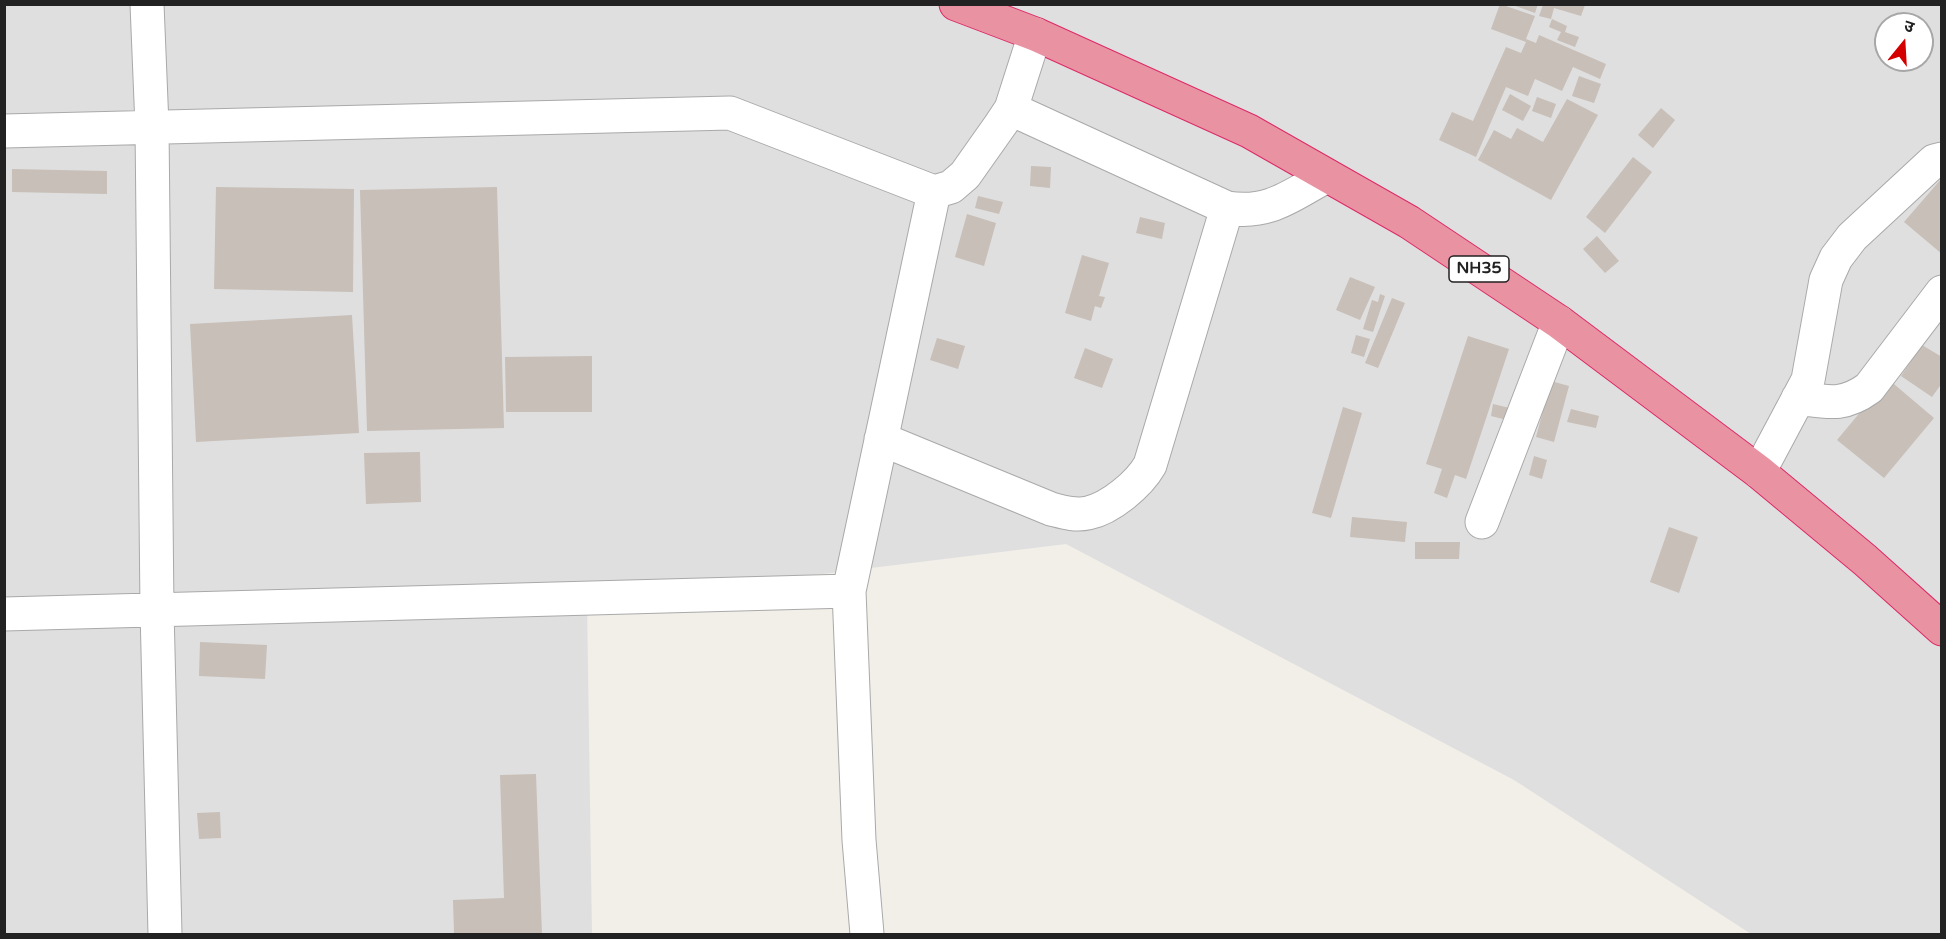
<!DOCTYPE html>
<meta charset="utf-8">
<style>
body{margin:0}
#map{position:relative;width:1946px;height:939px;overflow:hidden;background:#f2efe9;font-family:"Varela Round","Noto Sans Devanagari",sans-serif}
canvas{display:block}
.frame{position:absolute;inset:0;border:6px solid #222;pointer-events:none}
.north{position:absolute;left:1874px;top:12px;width:60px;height:60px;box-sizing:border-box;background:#fff;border:2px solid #a7a7a7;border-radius:50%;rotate:18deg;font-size:16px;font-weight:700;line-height:24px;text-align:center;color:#222}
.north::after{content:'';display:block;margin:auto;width:21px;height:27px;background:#d40000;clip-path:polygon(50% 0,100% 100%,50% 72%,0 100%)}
</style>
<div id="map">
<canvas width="1946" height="939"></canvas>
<div class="frame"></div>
<div class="north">उ</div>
</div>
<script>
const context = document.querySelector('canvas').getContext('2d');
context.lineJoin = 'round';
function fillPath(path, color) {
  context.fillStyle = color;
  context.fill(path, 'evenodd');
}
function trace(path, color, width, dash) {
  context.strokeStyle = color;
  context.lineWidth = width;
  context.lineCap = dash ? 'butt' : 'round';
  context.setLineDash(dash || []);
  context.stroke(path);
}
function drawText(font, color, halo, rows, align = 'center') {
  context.font = font + ' "Varela Round",sans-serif';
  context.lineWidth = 4.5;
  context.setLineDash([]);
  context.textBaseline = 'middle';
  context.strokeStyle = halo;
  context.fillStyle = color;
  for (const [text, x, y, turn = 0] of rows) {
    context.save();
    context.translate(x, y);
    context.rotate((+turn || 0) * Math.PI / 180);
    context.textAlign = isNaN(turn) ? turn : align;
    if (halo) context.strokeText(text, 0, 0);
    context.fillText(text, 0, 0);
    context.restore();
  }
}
fillPath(new Path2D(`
 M5 5H1941V934H1751L1514 780 1066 544 587 603 592 934H5ZM1886 24H1922V60H1886Z`), '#e0dfdf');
fillPath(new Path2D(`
 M1500 4 1535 16 1526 39 1536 43 1539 35 1606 64 1600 79 1573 67 1562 91 1535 79 1528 96 1506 87 1476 157 1439 140 1452 112 1473 121 1506 47 1521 53 1526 42 1491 29Z
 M1510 4H1538L1535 13Z
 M1543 5H1585L1581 16 1554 8 1551 19 1539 16Z
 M1552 19 1567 26 1565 32 1579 37 1575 47 1557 40 1561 32 1549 27Z
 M1579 76 1601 84 1594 103 1572 96Z
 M1510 94 1531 106 1523 121 1502 110Z
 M1537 97 1556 104 1551 118 1532 111Z
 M1567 99 1598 115 1551 200 1478 160 1494 130 1511 139 1517 128 1543 142Z
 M1661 108 1675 120 1653 148 1638 135Z
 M1633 157 1652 172 1605 233 1586 217Z
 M1031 166 1051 167 1050 188 1030 186Z
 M12 169 107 171V194L12 192Z
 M1942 178V254L1904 222Z
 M216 187 354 189 353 292 214 289Z
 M497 187 504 428 367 431 360 190Z
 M978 196 1003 202 999 214 975 208Z
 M967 214 996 223 984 266 955 257Z
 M1140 217 1165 223 1162 239 1136 233Z
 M1597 236 1619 261 1605 273 1583 249Z
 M1082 255 1109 263 1099 296 1105 297 1101 308 1095 306 1091 321 1065 313Z
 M1350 277 1375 287 1360 320 1336 310Z
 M1380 294 1385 296 1373 332 1363 329 1372 300 1378 302Z
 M1392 298 1405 303 1378 368 1365 363Z
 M352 315 359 433 196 442 190 324Z
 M1356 335 1370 339 1364 357 1351 353Z
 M1468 336 1509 349 1466 479 1455 475 1447 498 1434 493 1442 469 1426 464Z
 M937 338 965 346 958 369 930 360Z
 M1922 345 1942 357V383L1932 397 1901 376Z
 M1085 348 1113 359 1102 388 1074 378Z
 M592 356V412H506L505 357Z
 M1888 379 1934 418 1884 478 1837 440Z
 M1551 381 1569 386 1554 442 1536 437Z
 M1493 404 1514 409 1511 421 1491 416Z
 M1343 407 1362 413 1331 518 1312 513Z
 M1571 409 1599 416 1596 428 1567 422Z
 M420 452 421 502 366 504 364 453Z
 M1534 456 1547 460 1542 479 1529 475Z
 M1352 517 1407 522 1405 542 1350 537Z
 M1669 527 1698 537 1679 593 1650 582Z
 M1415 542H1460L1459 559H1415Z
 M200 642 267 645 265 679 199 676Z
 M536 774 542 934H454L453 900 504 898 500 775Z
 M220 812 221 838 199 839 197 813Z`), '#c7bfb8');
const minor = new Path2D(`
 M147 4 152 126 157 610 165 934
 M1011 109 1227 208C1270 215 1291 195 1327 176
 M4 131 730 113 934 192 951 187 965 175 1001 124 1011 109 1035 34
 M1798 398C1828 402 1843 407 1869 388L1942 292
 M881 439 1051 509C1063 512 1075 516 1088 513 1111 508 1139 484 1150 465L1227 208
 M1759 472 1808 380 1826 280 1836 258 1852 237 1934 161 1942 159
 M1482 522 1559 322
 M4 614 849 591
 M867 934 859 840 849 591 934 192`);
const highway = new Path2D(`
 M956 4 1035 34 1249 131 1409 222 1559 322 1759 472 1865 560 1942 629`);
trace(minor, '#a9a9a9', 35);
trace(highway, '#dc2a67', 35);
trace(minor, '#fff', 33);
trace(highway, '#e892a2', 33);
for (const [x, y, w] of [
 [1479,269,60]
]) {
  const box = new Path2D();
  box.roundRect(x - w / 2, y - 13, w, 26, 4.5);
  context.fillStyle = '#fff';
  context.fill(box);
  trace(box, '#222', 1.5);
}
drawText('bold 16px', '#222', null, [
 ["NH35",1479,269]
]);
</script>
